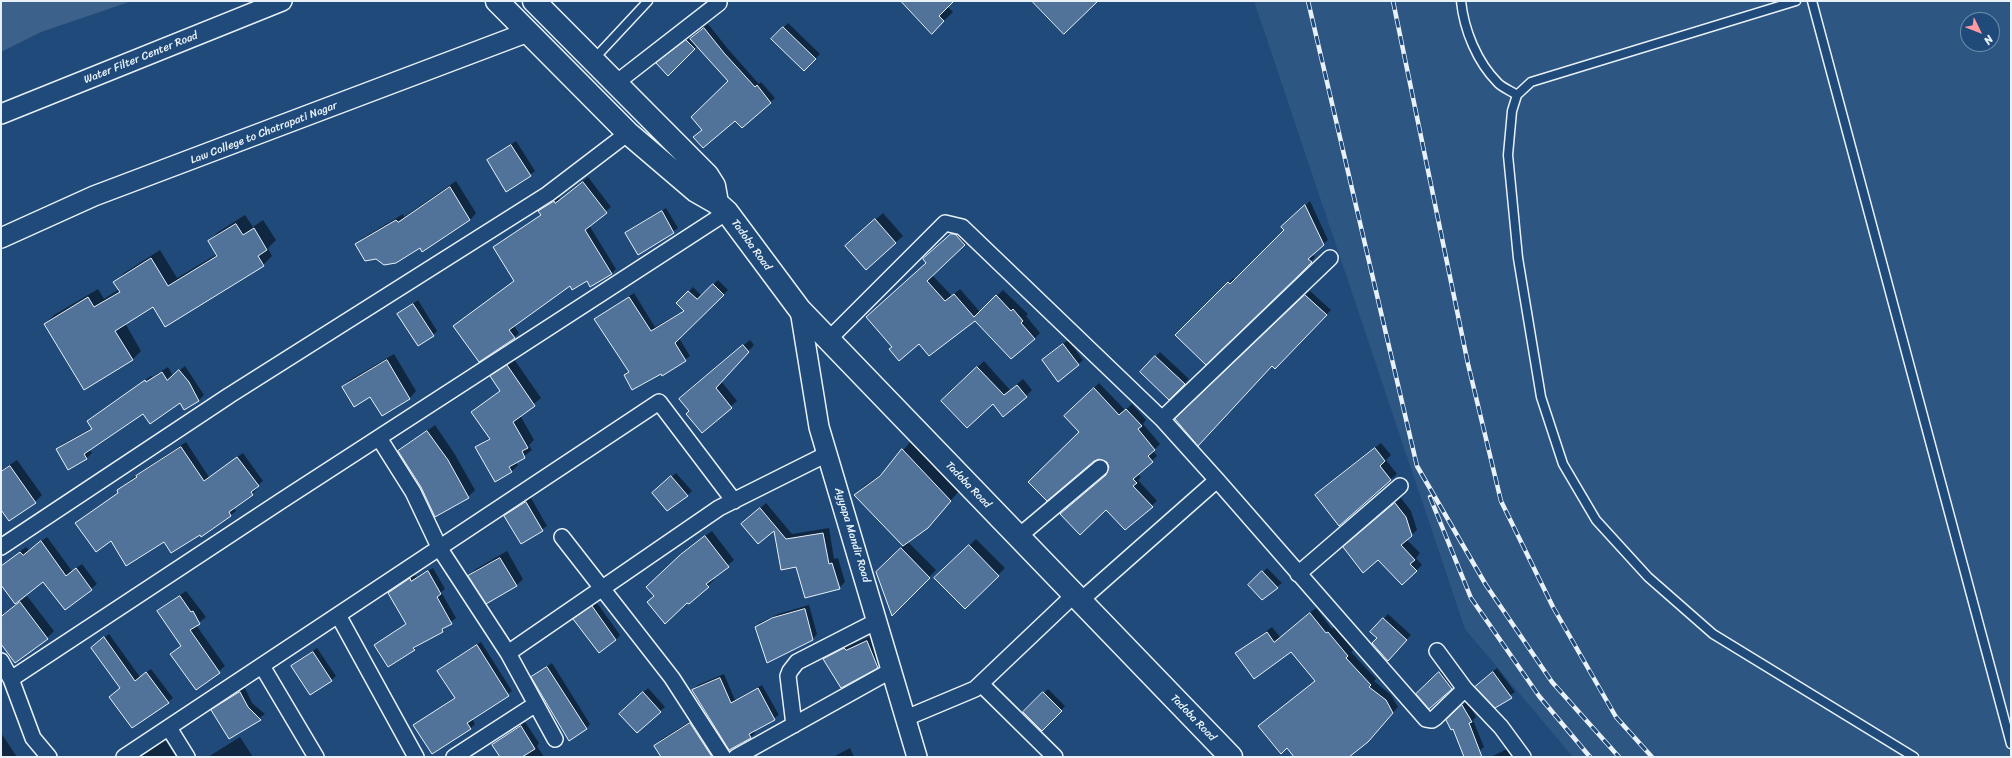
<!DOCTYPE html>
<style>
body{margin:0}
#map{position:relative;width:2012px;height:758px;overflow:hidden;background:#1f4a7a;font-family:Sriracha,sans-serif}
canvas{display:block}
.frame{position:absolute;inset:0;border:2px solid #e8f1f8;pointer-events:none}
.north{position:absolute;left:1960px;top:12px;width:40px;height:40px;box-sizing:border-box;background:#1f4a7a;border:1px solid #6f8dac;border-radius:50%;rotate:133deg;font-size:11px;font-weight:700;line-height:16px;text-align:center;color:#e8f1f8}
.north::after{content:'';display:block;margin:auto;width:14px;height:18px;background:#ff9aa2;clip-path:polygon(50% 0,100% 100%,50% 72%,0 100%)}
</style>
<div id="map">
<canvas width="2012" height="758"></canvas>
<div class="frame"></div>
<div class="north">N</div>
</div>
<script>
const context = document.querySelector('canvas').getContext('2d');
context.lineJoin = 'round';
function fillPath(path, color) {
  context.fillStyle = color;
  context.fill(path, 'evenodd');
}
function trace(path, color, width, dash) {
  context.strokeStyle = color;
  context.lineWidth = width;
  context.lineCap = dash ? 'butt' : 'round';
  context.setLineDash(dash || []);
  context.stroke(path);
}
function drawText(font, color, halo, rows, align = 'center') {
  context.font = font + ' Sriracha,sans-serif';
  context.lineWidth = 3;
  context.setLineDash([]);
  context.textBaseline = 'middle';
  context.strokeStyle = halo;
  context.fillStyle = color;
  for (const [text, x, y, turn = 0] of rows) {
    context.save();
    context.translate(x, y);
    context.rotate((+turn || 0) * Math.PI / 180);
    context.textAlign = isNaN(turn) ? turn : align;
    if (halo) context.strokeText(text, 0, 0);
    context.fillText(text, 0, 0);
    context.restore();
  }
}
fillPath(new Path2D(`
 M1254 1H2011V757H1573L1465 629ZM1968 20H1992V44H1968Z`), '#2e5683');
fillPath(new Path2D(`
 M1 1H132L41 32 1 52Z`), '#3c628c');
fillPath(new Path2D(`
 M902 1H953L947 6 953 12 932 32Z
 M788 23 820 54 804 70 772 39Z
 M708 24 728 49 759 84 761 82 775 98 742 127 735 119 703 129 730 81 697 46 668 74 662 59Z
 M516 141 535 171 530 175 488 160Z
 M588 177 611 207 589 225 616 269 611 274 570 285 514 326 519 333 514 338 459 322 515 280 494 247 542 214 539 211 544 206 559 197 560 199Z
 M456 181 476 213 470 220 423 251 420 247 357 244 363 238 403 214 404 217Z
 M1310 201 1328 240 1312 254 1315 257 1206 363 1177 335 1233 278 1235 280 1285 230 1283 227Z
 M666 208 678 228 638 254 626 233Z
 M883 213 903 236 866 269 853 240Z
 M245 215 253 227 263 220 276 240 268 248 272 256 263 265 153 306 125 323 141 351 132 360 45 324 54 315 98 289 104 299 119 289 115 282 124 273 160 250 177 278 217 254 209 241 218 232Z
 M957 228 970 239 932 275 952 296 960 289 980 312 1003 290 1028 314 1026 316 1040 333 1034 339 975 319 920 342 893 346 927 262 925 259Z
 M718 280 728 290 679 338 690 356 663 375 662 373 625 375 629 371 595 319 634 293 655 327 685 310 678 303 693 287 702 296Z
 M1310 291 1331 310 1275 367 1272 364 1176 420Z
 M418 300 437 331 433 335 399 314Z
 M750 340 754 345 721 381 737 401 702 431 686 393Z
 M1068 340 1083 360 1059 380 1043 360Z
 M1160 352 1189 379 1169 399 1141 372Z
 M394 354 416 391 410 398 382 415 371 396 343 387 350 380Z
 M514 359 541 398 520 415 534 440 529 445 532 450 516 462 518 465 511 472 477 447 490 437 472 412 501 390 491 376Z
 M984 361 1010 390 1023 379 1032 390 1026 396 993 403 949 394Z
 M185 366 204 395 199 400 185 409 180 401 144 413 89 449 92 453 86 459 57 450 63 444 92 428 88 421 94 416 151 376 152 377 168 367 173 376Z
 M1099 383 1125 410 1132 404 1146 420 1143 424 1160 444 1153 451 1157 456 1137 474 1141 477 1138 480 1157 501 1125 529 1106 508 1061 514 1107 474 1110 467 1104 459 1094 460 1080 432 1065 416Z
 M435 425 454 453 475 490 468 497 421 487 399 452Z
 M911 441 959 491 927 528 908 542 936 570 892 614 877 573 904 546 855 495 864 486 886 471Z
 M186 442 209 477 243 453 263 481 256 487 257 489 252 494 234 508 236 511 231 515 200 534 165 541 111 539 77 523 119 492 118 491 123 486 142 471Z
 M1381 443 1391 455 1386 460 1397 474 1339 525 1323 489Z
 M17 460 42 495 35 502 1 514V471Z
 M676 473 692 491 678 504 657 489Z
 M531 498 547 526 521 543 505 516Z
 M1401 498 1411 511 1417 530 1406 539 1420 553 1416 558 1422 565 1402 584 1379 558 1350 542Z
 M766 503 792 534 829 528 834 559 838 558 845 582 839 588 797 566 775 529 748 519Z
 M712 531 734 560 712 578 714 580 689 603 655 596 654 581 687 549Z
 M47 537 72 571 82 564 97 584 91 589 44 581 1 583V566L26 547 29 550Z
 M976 539 1005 568 965 608 936 578Z
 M507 551 523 579 516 586 469 576 476 569Z
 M433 568 445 589 441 592 456 618 446 625 443 631 418 645 414 650 375 645 407 623 389 593 414 575 416 577Z
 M1267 568 1282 583 1262 598 1250 585Z
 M186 591 206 617 196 625 225 666 197 689 171 654 182 645 158 611Z
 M27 596 54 631 47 638 1 643V616Z
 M597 603 620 635 616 640 575 619Z
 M809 605 817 634 813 639 768 662 756 627 760 623 778 614Z
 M1316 608 1332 629 1334 627 1353 650 1351 652 1376 679 1374 681 1391 695 1398 707 1373 735 1347 757H1296L1316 681 1291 651 1236 653 1272 627 1280 637Z
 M1388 614 1411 635 1392 655 1372 632Z
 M109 634 140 677 151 669 173 698 168 702 110 697 121 688 96 644Z
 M873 635 884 660 877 667 824 659 831 652 851 642 853 644Z
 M481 642 512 691 472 719 475 724 471 728 432 753 415 725 455 697 438 671Z
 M317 648 336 676 331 680 292 666Z
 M552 663 590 724 586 729 533 677Z
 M1497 668 1515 692 1495 706 1481 682Z
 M1444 669 1456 684 1429 707 1418 694Z
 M724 674 735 700 762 685 779 715 754 730 755 733 751 737 729 749 693 690 698 685Z
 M245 688 252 703 265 714 230 738 213 710Z
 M648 688 665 707 660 711 625 709Z
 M1048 689 1065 706 1042 730 1024 712Z
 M1467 701 1476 717 1473 720 1484 747 1479 751 1447 720Z
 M697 717 716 746 704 757H663L655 746 662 739Z
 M525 722 539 743 537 746 544 757H501L493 745Z
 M1 733 17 757H1Z
 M240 737 253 757H208Z
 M165 740 176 757H138Z
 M850 748 854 757H833Z
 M1509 748 1513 757H1491Z`), '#0007');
const building = new Path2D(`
 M901 1H954L939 16 944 21 932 34Z
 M1032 1H1098L1064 34Z
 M783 27 816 59 804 71 771 39Z
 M704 28 724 53 755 87 757 85 771 103 742 128 735 121 703 148 693 137 702 130 691 117 728 81 690 39Z
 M686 40 695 49 668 76 656 63Z
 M511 145 531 176 506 192 487 160Z
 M583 182 607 213 585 230 612 274 590 287 587 281 572 290 570 286 509 330 515 338 479 362 453 326 514 281 493 247 541 215 538 211 554 201 555 203Z
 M450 187 470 220 422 252 420 248 396 263 384 265 376 259 365 261 355 244 396 220 398 222Z
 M1305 205 1324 245 1308 259 1312 262 1300 274 1206 365 1175 335 1228 282 1230 284 1284 230 1281 227Z
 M662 211 674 233 638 255 625 233Z
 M875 219 896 243 866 270 845 246Z
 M236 224 243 235 254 228 267 250 258 256 264 266 165 327 153 307 115 331 133 360 84 390 44 324 88 297 94 307 120 292 113 282 151 258 168 286 217 256 208 241Z
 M951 234H955L965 245 927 281 945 301 954 294 974 317 996 295 1011 311 1013 309 1023 321 1021 323 1035 339 1011 359 975 321 929 356 919 344 899 361 889 349 892 347 866 317 926 263 923 259Z
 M713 284 724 295 675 343 686 361 662 376 661 374 632 390 624 375 629 372 594 319 629 297 651 331 684 311 676 303 688 291 697 299Z
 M1305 295 1327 315 1275 369 1272 366 1198 446 1175 419Z
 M413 304 434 336 418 346 397 314Z
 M1063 344 1079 365 1058 382 1042 360Z
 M743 345 749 352 716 388 732 408 702 433 686 414 689 411 679 399Z
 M1155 356 1185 384 1169 400 1140 372Z
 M387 360 410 399 382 416 370 397 354 407 342 387Z
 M507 365 535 406 513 422 528 448 522 451 525 458 509 467 512 472 495 482 475 447 490 439 471 412 500 391 490 376Z
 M977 367 1004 395 1017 385 1027 397 1003 417 993 404 967 428 941 401Z
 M179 370 189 382 199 401 184 410 180 403 150 424 143 414 84 454 87 459 68 470 56 449 92 429 87 421 145 380 146 382 162 372 167 380Z
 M1094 388 1119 415 1126 409 1142 426 1138 429 1155 450 1148 456 1153 462 1133 479 1137 483 1133 486 1153 507 1125 530 1106 510 1080 535 1060 514 1106 475 1109 467 1107 462 1099 459 1094 461 1047 501 1028 482 1079 432 1064 416Z
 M427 431 448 460 469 498 435 517 421 487 398 451Z
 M181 447 204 481 237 457 259 486 251 492 253 495 229 512 231 516 201 537 200 535 171 553 164 542 126 566 111 541 96 552 75 523 118 493 117 490 137 477 136 476Z
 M1375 448 1385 461 1380 466 1391 480 1339 526 1315 495Z
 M902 449 951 501 928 528 903 546 854 495 880 476Z
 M10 466 36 503 9 521 1 510V472Z
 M671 476 688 496 667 511 652 493Z
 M526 502 543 531 521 544 504 516Z
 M1395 503 1406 517 1412 536 1401 545 1415 560 1410 564 1417 571 1402 585 1378 560 1363 573 1343 547Z
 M760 508 786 539 823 533 829 564 832 563 840 589 805 598 796 567 781 570 774 531 758 544 741 524Z
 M705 536 729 567 706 584 709 587 689 604 687 603 665 624 647 602 654 596 646 587 680 555Z
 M41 541 66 576 76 568 92 590 65 610 43 582 15 604 1 585V566L20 552 23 555Z
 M969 545 999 576 965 609 934 578Z
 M901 548 930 578 892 616 876 572Z
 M500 558 517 586 486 604 468 576Z
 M428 571 441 594 437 597 452 624 442 629 443 632 413 648 415 650 388 667 374 645 406 624 388 593 410 578 411 581Z
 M1262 571 1278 588 1262 600 1248 585Z
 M180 596 191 612 193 611 200 624 190 630 220 673 196 690 170 654 181 646 157 611Z
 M20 602 48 639 15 663 1 644V617Z
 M592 606 616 640 599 653 573 619Z
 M805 609 813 640 767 663 755 627 772 618Z
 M1310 613 1326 633 1328 632 1348 656 1346 658 1371 685 1369 687 1386 700 1393 713 1368 742 1349 757H1294L1287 748 1281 754 1258 726 1315 681 1291 652 1254 679 1235 653 1267 632 1274 642Z
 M1383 618 1407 640 1388 661 1372 643 1377 638 1370 632Z
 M104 637 135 681 146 672 169 703 132 728 109 697 120 688 91 648Z
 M867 641 878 668 841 688 823 659 844 648 846 650Z
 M477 645 509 696 467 723 471 729 432 754 413 725 455 698 437 671Z
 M313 652 332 681 310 695 291 666Z
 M547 667 587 729 569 741 531 677Z
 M1439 672 1452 689 1429 709 1416 694Z
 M1493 672 1512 698 1495 708 1475 687Z
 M720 678 731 703 758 688 775 720 749 734 751 738 729 750 692 690Z
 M240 692 248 707 261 720 229 739 211 710Z
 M643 692 661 712 637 733 619 714Z
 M1043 692 1062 711 1042 731 1023 712Z
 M1462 705 1472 722 1469 723 1482 757H1464L1453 729 1451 730 1446 720Z
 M690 723 712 757H661L654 746Z
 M521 726 535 749 522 757H500L492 745Z`);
fillPath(building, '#517399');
trace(building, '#e8f1f8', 1);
const service = new Path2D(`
 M1461 1C1464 30 1477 62 1498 83 1503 88 1511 91 1517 95
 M1796 1 1531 82 1517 95 1512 111 1508 155 1518 258 1541 397 1563 464 1596 520 1648 577 1713 634 1914 757
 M1812 1 2011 744
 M593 60 648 1`);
const minor = new Path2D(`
 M616 83 719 3
 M828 340 945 223 962 227 1162 419 1217 480 1426 719 1432 720 1435 718 1465 689
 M1162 419 1330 258
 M379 438 413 492 440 549 508 653 719 508 827 454
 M562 537 672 678 723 757
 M1018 537 1100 468
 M1 547 230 395 548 194 628 133
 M1298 574 1400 486
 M1080 601 1217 480
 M338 615 416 757
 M1437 651 1465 689 1501 727 1523 757
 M508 653 555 739
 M1 661 11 679 33 738 49 757
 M262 666 316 757
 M11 679 281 501 727 212
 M981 684 1055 757
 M906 718 975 689 1074 595
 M794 725 788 676 790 671 797 662 877 621
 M169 728 187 757
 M124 757 659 402 734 501
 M454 757 536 704
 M736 757 892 670`);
const tertiary = new Path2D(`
 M1 114 282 1
 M1 238 94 196 528 32
 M800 310 819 427 917 757`);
const primary = new Path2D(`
 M497 1 628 133 696 191 717 203 727 212 800 310 1231 757
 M534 1 707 175 714 186 717 203`);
trace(service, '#e8f1f8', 11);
trace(minor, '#e8f1f8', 18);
trace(tertiary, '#e8f1f8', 22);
trace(primary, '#e8f1f8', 25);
trace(service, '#1f4a7a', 8);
trace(minor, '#1f4a7a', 15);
trace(tertiary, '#1f4a7a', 19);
trace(primary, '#1f4a7a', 22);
const rail = new Path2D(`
 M1308 1 1417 466 1486 585 1552 682 1619 757
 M1393 1 1468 364 1501 501 1553 607 1616 717 1652 757
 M1430 497 1471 598 1539 696 1590 757`);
trace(rail, '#e8f1f8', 4.5);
trace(rail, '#1f4a7a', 3, [9]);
drawText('11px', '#e8f1f8', '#1f4a7a', [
 ["Water Filter Center Road",141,58,-22],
 ["Law College to Chatrapati Nagar",264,133,-21],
 ["Tadoba Road",751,245,54],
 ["Tadoba Road",968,485,46],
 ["Ayyapa Mandir Road",852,535,73],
 ["Tadoba Road",1193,718,46]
]);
</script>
